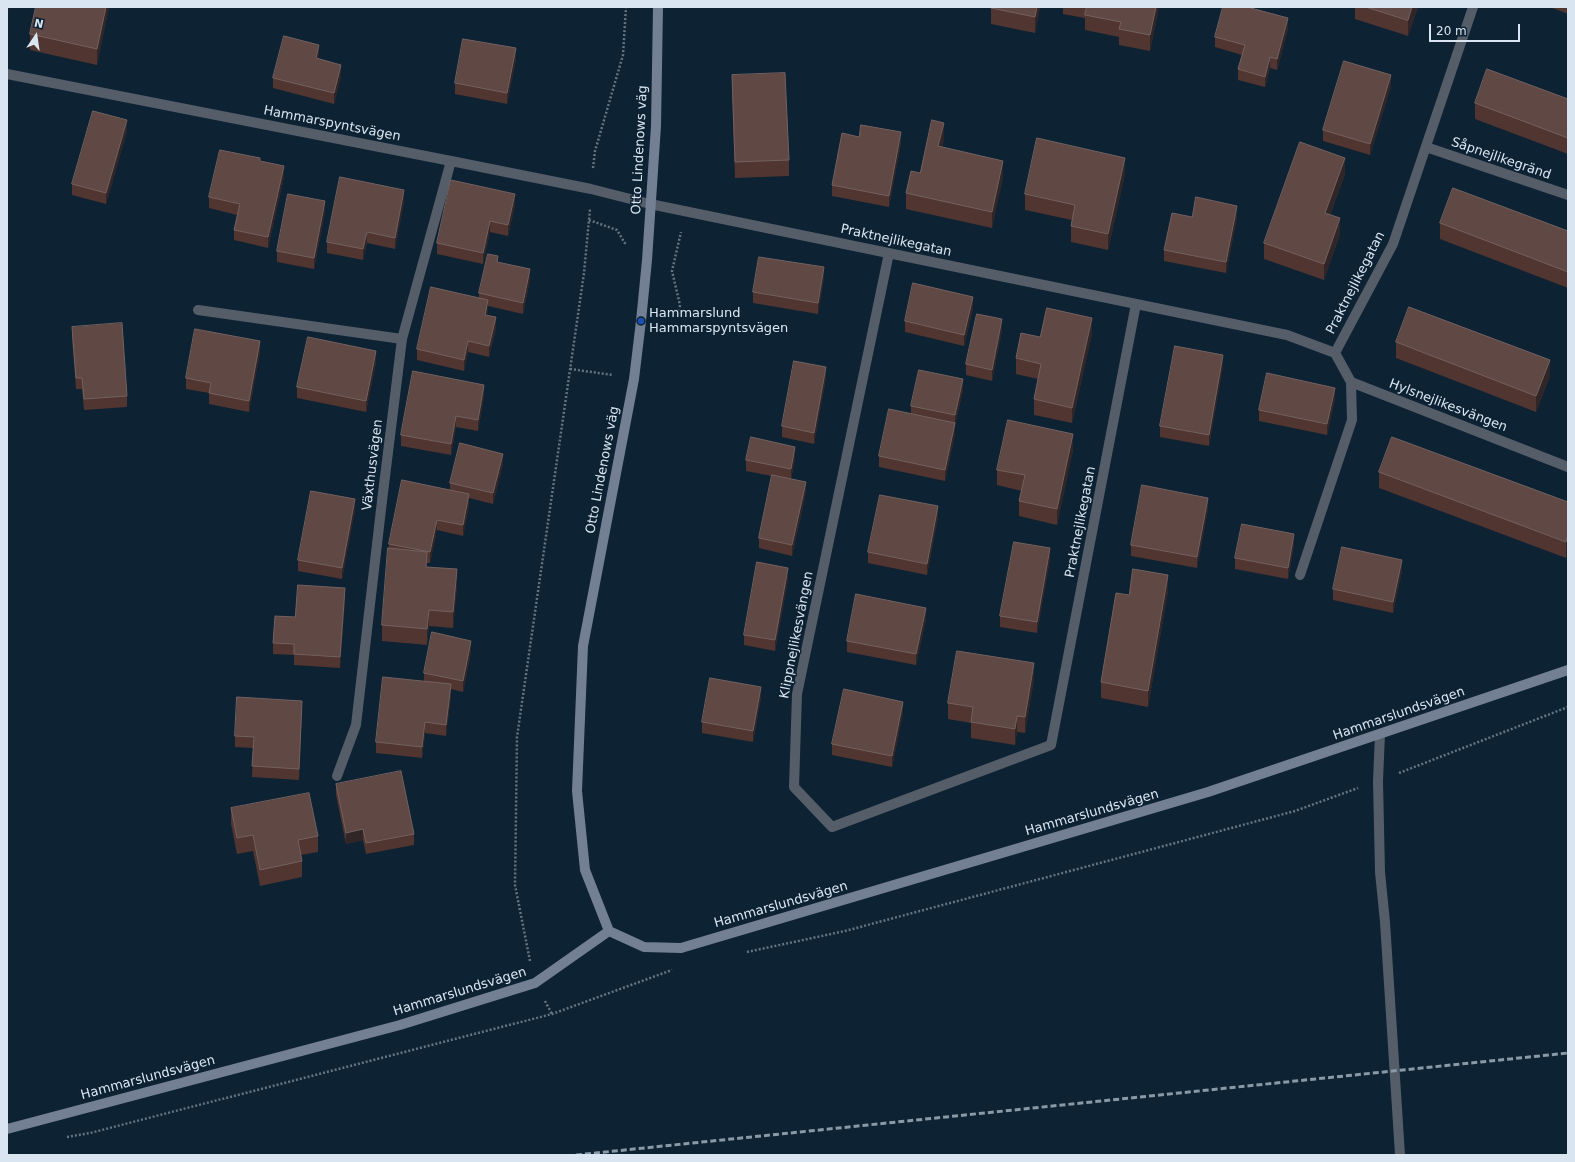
<!DOCTYPE html>
<meta charset="utf-8">
<style>
body{margin:0}
#map{position:relative;width:1575px;height:1162px;overflow:hidden;background:#0d2233;font-family:"DejaVu Sans",sans-serif}
canvas{display:block}
.frame{position:absolute;inset:0;border:8px solid #d9e6f1;pointer-events:none}
.north{position:absolute;left:16px;top:16px;width:40px;height:40px;-webkit-text-stroke:3px #0d2233;paint-order:stroke;rotate:13deg;font-size:11px;font-weight:700;line-height:16px;text-align:center;color:#d9e6f1}
.north::after{content:'';display:block;margin:auto;width:14px;height:18px;background:#d9e6f1;clip-path:polygon(50% 0,100% 100%,50% 72%,0 100%)}
.scale{position:absolute;left:1429px;top:24px;width:91px;height:18px;box-sizing:border-box;border:2px solid #d9e6f1;border-top:0;padding-left:5px;font-size:12px;line-height:14px;white-space:nowrap;color:#d9e6f1;-webkit-text-stroke:3px #0d2233;paint-order:stroke}
</style>
<div id="map">
<canvas width="1575" height="1162"></canvas>
<div class="frame"></div>
<div class="north">N</div>
<div class="scale">20 m</div>
</div>
<script>
const context = document.querySelector('canvas').getContext('2d');
context.lineJoin = 'round';
function trace(path, color, width, dash) {
  context.strokeStyle = color;
  context.lineWidth = width;
  context.lineCap = dash ? 'butt' : 'round';
  context.setLineDash(dash || []);
  context.stroke(path);
}
function fillPath(path, color) {
  context.fillStyle = color;
  context.fill(path, 'evenodd');
}
function drawText(font, color, halo, rows, align = 'center') {
  context.font = font + ' "DejaVu Sans",sans-serif';
  context.lineWidth = 3;
  context.setLineDash([]);
  context.textBaseline = 'middle';
  context.strokeStyle = halo;
  context.fillStyle = color;
  for (const [text, x, y, turn = 0] of rows) {
    context.save();
    context.translate(x, y);
    context.rotate((+turn || 0) * Math.PI / 180);
    context.textAlign = isNaN(turn) ? turn : align;
    if (halo) context.strokeText(text, 0, 0);
    context.fillText(text, 0, 0);
    context.restore();
  }
}
trace(new Path2D(`
 M593 168 595 151 623 55 626 7
 M589 220 617 230 626 245
 M679 315 680 305 672 271 681 232
 M672 326 682 327
 M570 369 613 375
 M1399 773 1568 707
 M747 952 845 931 1295 811 1358 788
 M530 961 515 885 517 737 584 273 590 209
 M545 1001 552 1014
 M67 1137 90 1133 552 1014 672 970`), '#637583', 2.5, [2, 2]);
trace(new Path2D(`
 M198 310 402 339
 M1300 575 1352 420 1351 382
 M1380 734 1378 781 1380 872 1385 922 1400 1155`), '#555d69', 10);
trace(new Path2D(`
 M7 74 451 161 591 189 650 204 1287 335 1335 353 1393 244 1473 7
 M1426 147 1568 195
 M889 253 797 694 794 787 832 827 1051 745 1136 304
 M1335 353 1351 382 1568 467
 M337 776 356 725 382 501 402 339 451 161`), '#555d69', 10);
trace(new Path2D(`
 M609 931 644 947 681 948 1208 792 1568 670
 M609 931 585 870 577 791 583 646 634 379 641 321 647 260 656 126 658 7
 M7 1129 400 1025 535 983 609 931`), '#737f92', 10);
trace(new Path2D(`
 M576 1155 1568 1053`), '#8999a6', 3, [6, 3]);
fillPath(new Path2D(`
 M109 7 97 65 30 50V34Z
 M991 7H1040L1035 33 991 24Z
 M1063 7H1159L1150 51 1119 45V37L1085 30V18L1063 14Z
 M1355 7H1418L1408 36 1355 19Z
 M1550 7H1568V14Z
 M1288 29 1277 70 1270 68 1265 87 1238 80V69L1242 55 1215 47V37Z
 M319 56 318 59 341 76 334 104 273 88V78Z
 M516 59 507 104 455 94V83Z
 M732 75 789 160V176L735 178 732 91Z
 M1391 86 1370 155 1323 141V130Z
 M1568 99V154L1475 119V103Z
 M127 131 106 204 72 195V184Z
 M859 137 901 143 889 207 832 196V185Z
 M944 139 942 147 1003 177 992 228 906 209V193Z
 M260 161 284 177 268 248 234 240V230L237 215 209 208V197Z
 M1125 174 1108 250 1071 242V226L1072 220 1025 210V194Z
 M1345 174 1330 215 1340 234 1324 280 1264 259V243Z
 M404 201 395 249 367 243 363 260 327 253V242Z
 M515 205 508 236 490 232 483 264 437 254V243Z
 M325 212 314 269 277 262V251Z
 M1192 217H1237L1226 273 1164 261V250Z
 M1440 223 1568 231V288L1440 239Z
 M498 263 530 280 523 314 488 306V311L487 315 496 328 489 357 468 352 464 371 417 360V349L479 298V293Z
 M824 278 818 314 753 303V292Z
 M973 308 964 346 905 332V321Z
 M72 327 127 396V407L84 410 82 389H76L72 338Z
 M1002 330 992 381 966 375V364Z
 M1092 334 1072 423 1034 415V399L1038 379 1016 374V358L1040 337Z
 M1396 342 1550 376 1536 412 1396 358Z
 M260 352 249 412 209 404V393L186 389V378Z
 M376 362 366 412 297 398V387Z
 M1223 366 1209 446 1160 437V426Z
 M826 378 814 444 782 437V426Z
 M963 390 955 425V434L945 481 879 467V456L911 414V406Z
 M484 396 478 431 456 427 451 455 401 446V435Z
 M1335 399 1327 435 1259 421V410Z
 M1073 450 1057 525 1019 516V501L1022 491 997 485V470Z
 M795 458 791 479 806 493 792 556 759 548V538L772 476 746 471V460Z
 M503 464 493 504 469 498V505L463 536 437 530 430 563H427V567L457 585 453 628 429 626 427 645 382 641V625L389 544 450 490V483Z
 M1379 472 1568 502V551L1566 558 1379 488Z
 M1208 509 1197 568 1131 556V545Z
 M355 510 342 579 298 571V560Z
 M938 517 927 575 868 563V552Z
 M1294 545 1288 579 1235 569V558Z
 M1050 559 1037 633 1000 627V616Z
 M1402 571 1393 613 1333 600V589Z
 M788 579 775 651 744 645V635Z
 M1168 591 1148 707 1101 698V682L1129 595Z
 M345 599 340 668 294 665V655L273 654V643L295 617Z
 M926 619 916 665 847 652V641Z
 M471 652 463 692 451 689V695L446 736 425 733 422 758 376 753V742L424 681V673Z
 M1034 679 1025 733 1017 732 1015 745 971 738V723L948 719V703Z
 M761 698 753 742 702 733V722Z
 M302 712 299 780 252 777 253 748 235 747V736Z
 M903 713 892 767 832 755V744Z
 M336 784 414 834V845L366 854 363 840 346 844 336 795Z
 M231 808 318 836V852L301 855 302 861V877L260 886 253 851 237 854 231 824Z`), '#513530');
fillPath(new Path2D(`
 M7 7H9L7 17Z
 M106 7H109L97 65V49Z
 M1037 7H1040L1035 33V17Z
 M1156 7H1159L1150 51V35Z
 M1412 7H1418L1408 36V20Z
 M1288 18V29L1277 70V59Z
 M319 45V56L316 69V58Z
 M516 48V59L507 104V93Z
 M1270 57V68L1265 87V77Z
 M341 65V76L334 104V93Z
 M1391 75V86L1370 155V144Z
 M127 120V131L106 204V193Z
 M944 123V139L938 162V146Z
 M901 132V143L889 207V196Z
 M1125 158V174L1108 250V234Z
 M1345 158V174L1325 229V213Z
 M1003 161V177L992 228V212Z
 M284 166V177L268 248V237Z
 M404 190V201L395 249V238Z
 M515 194V205L508 236V225Z
 M325 201V212L314 269V258Z
 M1237 206V217L1226 273V262Z
 M1340 218V234L1324 280V264Z
 M490 221V232L483 264V253Z
 M367 232V243L363 260V249Z
 M824 267V278L818 314V303Z
 M530 269V280L523 314V303Z
 M973 297V308L964 346V335Z
 M488 300V311L485 326V315Z
 M496 317V328L489 357V346Z
 M1092 318V334L1072 423V408Z
 M1002 319V330L992 381V370Z
 M260 341V352L249 412V401Z
 M468 341V352L464 371V360Z
 M376 351V362L366 412V401Z
 M1223 355V366L1209 446V435Z
 M1550 360V376L1536 412V396Z
 M826 367V378L814 444V433Z
 M963 379V390L955 425V434L945 481V470L955 424V415Z
 M484 385V396L478 431V420Z
 M1335 388V399L1327 435V424Z
 M456 416V427L451 455V444Z
 M1073 434V450L1057 525V509Z
 M795 447V458L791 480V469Z
 M503 454V464L493 504V493Z
 M806 482V493L792 556V545Z
 M469 494V505L463 536V525Z
 M1208 498V509L1197 568V557Z
 M355 499V510L342 579V568Z
 M938 506V517L927 575V564Z
 M437 520V530L430 563V552Z
 M1294 534V545L1288 579V568Z
 M1568 535V551L1566 558V542Z
 M1050 548V559L1037 633V622Z
 M427 552V568L426 567Z
 M1402 560V571L1393 613V602Z
 M788 568V579L775 651V640Z
 M457 569V585L453 628V612Z
 M1168 575V591L1148 707V691Z
 M345 588V599L340 668V657Z
 M926 608V619L916 665V654Z
 M429 610V626L427 645V629Z
 M471 641V652L463 692V681Z
 M1034 663V679L1025 733V717Z
 M451 684V695L446 736V725Z
 M761 687V698L753 742V731Z
 M302 701V712L299 780V769Z
 M903 702V713L892 767V756Z
 M1017 716V732L1015 745V729Z
 M425 722V733L422 758V747Z
 M363 829V840L346 844V833Z`), '#302628');
const building = new Path2D(`
 M36 7H106L97 49 30 34Z
 M991 7H1037L1035 17 991 8Z
 M1087 7H1156L1150 35 1119 29 1121 22 1085 15Z
 M1223 7H1247L1288 18 1277 59 1270 57 1265 77 1238 69 1245 45 1215 37Z
 M1366 7H1412L1408 20Z
 M284 36 319 45 316 58 341 65 334 93 273 78Z
 M463 39 516 48 507 93 455 83Z
 M1344 61 1391 75 1370 144 1323 130Z
 M1487 69 1568 99V138L1475 103Z
 M785 73 789 160 735 162 732 75Z
 M93 111 127 120 106 193 72 184Z
 M932 120 944 123 938 146 1003 161 992 212 906 193 911 171 920 173Z
 M861 125 901 132 889 196 832 185 842 133 859 137Z
 M1037 138 1125 158 1108 234 1071 226 1075 205 1025 194Z
 M1300 142 1345 158 1325 213 1340 218 1324 264 1264 243Z
 M220 150 260 158V161L284 166 268 237 234 230 240 204 209 197Z
 M340 177 404 190 395 238 367 232 363 249 327 242Z
 M451 180 515 194 508 225 490 221 483 253 437 243Z
 M1453 188 1568 231V272L1440 223Z
 M288 194 325 201 314 258 277 251Z
 M1196 197 1237 206 1226 262 1164 250 1172 213 1192 217Z
 M488 254 498 256 497 262 530 269 523 303 479 293Z
 M759 257 824 267 818 303 753 292Z
 M913 283 973 297 964 335 905 321Z
 M431 287 488 300 485 315 496 317 489 346 468 341 464 360 417 349Z
 M1409 307 1550 360 1536 396 1396 342Z
 M1047 308 1092 318 1072 408 1034 399 1041 364 1016 358 1021 333 1040 337Z
 M977 314 1002 319 992 370 966 364Z
 M122 323 127 396 84 399 82 378H76L72 327Z
 M195 329 260 341 249 401 209 393 211 383 186 378Z
 M308 337 376 351 366 401 297 387Z
 M1175 346 1223 355 1209 435 1160 426Z
 M794 361 826 367 814 433 782 426Z
 M919 370 963 379 955 415 911 406Z
 M413 371 484 385 478 420 456 416 451 444 401 435Z
 M1267 373 1335 388 1327 424 1259 410Z
 M889 409 955 423 945 470 879 456Z
 M1008 420 1073 434 1057 509 1019 501 1025 475 997 470Z
 M751 437 795 447 791 469 746 460Z
 M1392 437 1568 502V535L1566 542 1379 472Z
 M460 443 503 454 493 493 450 483Z
 M772 475 806 482 792 545 759 538Z
 M402 480 469 494 463 525 437 520 430 552 389 544Z
 M1142 485 1208 498 1197 557 1131 545Z
 M311 491 355 499 342 568 298 560Z
 M880 495 938 506 927 564 868 552Z
 M1242 524 1294 534 1288 568 1235 558Z
 M1014 542 1050 548 1037 622 1000 616Z
 M1342 547 1402 560 1393 602 1333 589Z
 M388 548 427 552 426 567 457 569 453 612 429 610 427 629 382 625Z
 M757 562 788 568 775 640 744 635Z
 M1133 569 1168 575 1148 691 1101 682 1116 593 1129 595Z
 M298 585 345 588 340 657 294 654V644L273 643 275 616 295 617Z
 M856 594 926 608 916 654 847 641Z
 M432 632 471 641 463 681 424 673Z
 M957 651 1034 663 1025 717 1017 716 1015 729 971 722 973 707 948 703Z
 M383 677 451 684 446 725 425 722 422 747 376 742Z
 M710 678 761 687 753 731 702 722Z
 M844 689 903 702 892 756 832 744Z
 M237 697 302 701 299 769 252 766 254 737 235 736Z
 M401 771 414 834 366 843 363 829 346 833 336 784Z
 M309 793 318 836 298 840 302 861 260 870 253 835 237 838 231 808Z`);
fillPath(building, '#604844');
trace(building, '#73615f', 1);
for (const [x, y, r, color] of [
 [641,321,4,"#1a4fb4"]
]) {
  const dot = new Path2D();
  dot.arc(x, y, r, 0, 2 * Math.PI);
  context.fillStyle = color;
  context.fill(dot);
  trace(dot, '#0d2233', 1.5);
}
drawText('13px', '#d9e6f1', '#0d2233', [
 ["Hammarspyntsvägen",332,124,11],
 ["Otto Lindenows väg",640,150,-87],
 ["Såpnejlikegränd",1501,159,19],
 ["Praktnejlikegatan",896,241,12],
 ["Praktnejlikegatan",1356,283,-63],
 ["Hylsnejlikesvängen",1448,406,21],
 ["Växthusvägen",373,465,-83],
 ["Otto Lindenows väg",603,470,-79],
 ["Praktnejlikegatan",1081,522,-79],
 ["Klippnejlikesvängen",797,635,-79],
 ["Hammarslundsvägen",1399,714,-19],
 ["Hammarslundsvägen",1092,813,-16],
 ["Hammarslundsvägen",781,905,-16],
 ["Hammarslundsvägen",460,992,-17],
 ["Hammarslundsvägen",148,1078,-15]
]);
drawText('13px', '#d9e6f1', '#0d2233', [
 ["Hammarslund",649,314],
 ["Hammarspyntsvägen",649,329]
], 'left');
</script>
